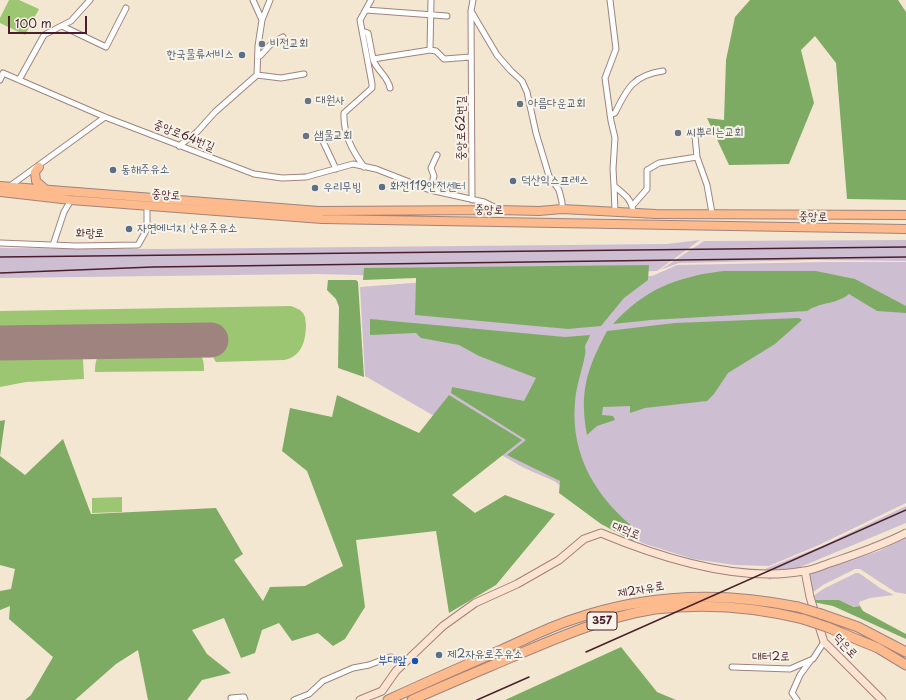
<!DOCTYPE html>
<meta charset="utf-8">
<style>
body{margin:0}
#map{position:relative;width:906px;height:700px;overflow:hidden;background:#f4e7d1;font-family:"Playpen Sans",sans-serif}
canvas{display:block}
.scale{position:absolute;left:8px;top:16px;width:79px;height:18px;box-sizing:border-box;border:2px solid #4a1f2b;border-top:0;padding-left:5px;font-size:12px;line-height:14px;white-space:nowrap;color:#4a1f2b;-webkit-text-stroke:3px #f7f3e8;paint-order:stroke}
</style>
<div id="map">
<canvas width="906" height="700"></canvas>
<div class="scale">100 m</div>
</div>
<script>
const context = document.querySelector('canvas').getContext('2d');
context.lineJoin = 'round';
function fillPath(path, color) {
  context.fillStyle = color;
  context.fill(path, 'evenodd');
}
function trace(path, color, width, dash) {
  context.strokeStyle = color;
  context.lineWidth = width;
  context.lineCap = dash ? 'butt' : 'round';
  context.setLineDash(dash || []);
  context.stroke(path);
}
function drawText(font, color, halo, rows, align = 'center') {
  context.font = font + ' "Playpen Sans","Poor Story",sans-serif';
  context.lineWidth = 4;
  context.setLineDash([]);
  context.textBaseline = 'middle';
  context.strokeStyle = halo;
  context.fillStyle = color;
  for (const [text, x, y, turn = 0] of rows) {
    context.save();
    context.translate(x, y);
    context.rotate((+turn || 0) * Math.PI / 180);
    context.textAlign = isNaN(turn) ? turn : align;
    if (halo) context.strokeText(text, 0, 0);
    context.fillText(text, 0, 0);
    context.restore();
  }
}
fillPath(new Path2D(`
 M700 240 657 271 432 277 318 274 0 278V248L156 249 667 244Z
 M906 240V261L812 260 679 263 660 270 704 241Z
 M823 262H906V503L819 545 769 566 734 565 693 559 642 543 554 481 524 468 365 376 360 287 412 283 652 276 677 265Z
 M906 506V523L769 580 765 569 824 545Z
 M906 537V594L895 592 860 569H855L823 585 812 593 809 572 879 551Z
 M856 573H859L880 588 894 595 870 598 859 602 860 606 855 607 839 600H813V596L825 588Z`), '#cebed2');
fillPath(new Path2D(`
 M9 0H19L39 9 25 35 0 23V18Z
 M291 306C295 308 300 309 302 312 306 316 305 320 306 324 306 340 302 357 284 360L216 362 213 357 214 333 0 336V311Z
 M107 350H193C203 354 204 361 204 371L95 372C95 362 96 354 107 350Z
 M72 351 76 352 83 359 84 379 26 382 0 387V352Z
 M122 497V512L92 513V498Z`), '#9dc672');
fillPath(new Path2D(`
 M750 0H898L906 12V200L847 199 836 63 815 36 801 50 814 103 789 164 729 165 707 118 724 120 726 60 735 17Z
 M649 265 648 280 624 298 601 326 568 329 415 315 416 278 363 280 364 268Z
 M723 271H816L855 279 906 306V313L877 311 849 294C838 304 820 302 807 311L651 320 613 324C645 289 676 277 723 271Z
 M328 280H356L358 282 364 377 338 368 339 307 336 299 327 290Z
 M799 318 802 320 775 344 728 373 714 394 707 401 645 408 630 413V406L603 407 602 415 613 416 615 420 597 426 587 435C579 391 587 369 607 331L675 323Z
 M370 319 565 337 590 335C589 339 586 343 585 346 585 349 586 352 585 355 582 371 576 386 575 402 570 457 598 500 639 532L633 541 601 524 559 493 560 481 507 455 526 440 451 393 452 387 524 401 536 378 479 356 459 345 421 338 416 333 370 335Z
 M337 395 419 433 449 395 522 440 452 495 475 513 505 495 555 514 496 585 449 613 436 531 356 540 365 607 345 639 333 646 318 633 292 641 279 623 262 630 255 653 241 658 224 618 192 630 207 654 231 673 202 680 187 700H148L138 650 116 664 75 700H25L31 695 53 657 9 619 10 606 0 610V591L11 589 15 569 0 565V421L5 420 0 456 25 475 63 439 91 514 216 508 243 554 234 560 263 601 270 587 305 586 343 566 307 471 282 451 290 408 332 417Z
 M813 600H839L854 607 860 606 863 611 906 634V639L833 606 813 602Z
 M621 647 657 692 676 700H505Z`), '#7eab64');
trace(new Path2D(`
 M0 343 211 340`), '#9f837e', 35);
const street = new Path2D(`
 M610 0 616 49 605 78 611 121 615 138 613 169 614 186C624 194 632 199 633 212
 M366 10 447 16
 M471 11 497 55 511 71 522 81 527 92 536 133 549 176 559 190 562 202V209
 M262 20 270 0
 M62 26 106 47 126 8
 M362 31 368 33 373 59 430 50 436 51 444 59 471 57
 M430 50 431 0
 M258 56H260L272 43 283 37
 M373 59C376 70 388 76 390 88
 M257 75 281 78 304 74
 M0 80 3 73 105 117 254 174 282 178 306 177 353 164 376 169 430 190 484 202 496 208
 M19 80 44 35 71 21 90 0
 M610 115 615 113C627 88 634 75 663 71
 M320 135 336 169
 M695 136 697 157 707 185 712 213
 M179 146 197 132 215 112 257 75 258 46 262 20 253 0
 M364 167C352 150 343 134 344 113L372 88V84L360 20 371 0
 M10 186 105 117
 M614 186 615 211
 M430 190 434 176 431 168 437 155
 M472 200 471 11 473 0
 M633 205 647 189V170L659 163 697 157
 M0 243 77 246 138 245 147 229V206
 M53 245 64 212 71 200
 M732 667 790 669 813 659 824 642
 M231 698 244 697 245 700
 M294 700 309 694 323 681 353 668 369 665 390 657 408 660
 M797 700 792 693 800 675 811 660`);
const secondary = new Path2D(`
 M805 571 810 597 824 642 882 700
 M360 700 382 691 396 671 443 626 475 603 517 584 559 560 584 539 601 533C661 558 739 583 804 571 813 570 821 566 830 563 856 554 881 546 906 533`);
const primary = new Path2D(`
 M39 167 35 172 36 181 44 188
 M0 186 319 211 499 210 539 211 562 209 656 214 906 215
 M0 192 71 200 322 219 906 229`);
const highway = new Path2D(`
 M821 614 858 627 906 652
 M827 627 878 648 906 665
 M388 700C425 683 463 666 501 650 524 640 547 628 571 620 645 594 721 591 798 607
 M412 700C445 685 479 671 512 657 559 637 605 617 655 609 705 603 755 607 803 619`);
trace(street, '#9f837e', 7);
trace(secondary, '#9f837e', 9);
trace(primary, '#9f837e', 10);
trace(highway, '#9f837e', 11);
trace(street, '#fff', 5);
trace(secondary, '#fee3d1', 7);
trace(primary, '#fcba8d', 8);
trace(highway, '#fcba8d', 9);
trace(new Path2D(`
 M0 257 906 247
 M0 273 153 267 906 257
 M586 652 906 510
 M477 700 529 677`), '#4a1f2b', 1.5);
const highwayBridge = new Path2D(`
 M798 607 821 614
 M803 619 827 627`);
trace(highwayBridge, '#9f837e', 11, []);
trace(highwayBridge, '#fcba8d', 9);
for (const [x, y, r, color] of [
 [262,44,4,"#6b7280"],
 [242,55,4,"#5c6f8a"],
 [308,101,4,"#6b7280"],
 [520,104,4,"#6b7280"],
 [678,133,4,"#6b7280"],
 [306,136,4,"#6b7280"],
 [113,170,4,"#5c6f8a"],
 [513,181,4,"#5c6f8a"],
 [382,187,4,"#5c6f8a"],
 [315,188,4,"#5c6f8a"],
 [129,229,4,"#5c6f8a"],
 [439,655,4,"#5c6f8a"],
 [415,661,4,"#1a4fb4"]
]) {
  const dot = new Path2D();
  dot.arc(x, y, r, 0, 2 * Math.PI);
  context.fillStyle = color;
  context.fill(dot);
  trace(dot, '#f7f3e8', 1.5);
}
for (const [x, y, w] of [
 [602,621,30]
]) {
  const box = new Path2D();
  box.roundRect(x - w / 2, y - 9, w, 18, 3);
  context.fillStyle = '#f7f3e8';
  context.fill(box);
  trace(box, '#4a1f2b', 1);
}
drawText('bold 11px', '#4a1f2b', null, [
 ["357",602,621]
]);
drawText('12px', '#5b616d', '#f7f3e8', [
 ["비전교회",270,44],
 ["대원사",316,101],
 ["아름다운교회",528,104],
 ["씨뿌리는교회",686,133],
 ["샘물교회",314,136]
], 'left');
drawText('12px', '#4e5e75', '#f7f3e8', [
 ["한국물류서비스",234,55,"right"],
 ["동해주유소",121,170],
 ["덕산익스프레스",521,181],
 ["화전119안전센터",390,187],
 ["우리무빙",323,188],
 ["자연에너지 산유주유소",137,229],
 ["제2자유로주유소",447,655]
], 'left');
drawText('12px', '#4a1f2b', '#f7f3e8', [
 ["중앙로62번길",462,128,-90],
 ["중앙로64번길",184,136,22],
 ["중앙로",166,195,4],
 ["중앙로",489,210,1],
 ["중앙로",813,217,1],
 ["화랑로",90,234],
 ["대덕로",626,531,22],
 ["제2자유로",641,590,-10],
 ["덕은로",845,646,47],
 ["대터2로",771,657,-1]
]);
drawText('12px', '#164399', '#f7f3e8', [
 ["부대앞",407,661]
], 'right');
</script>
